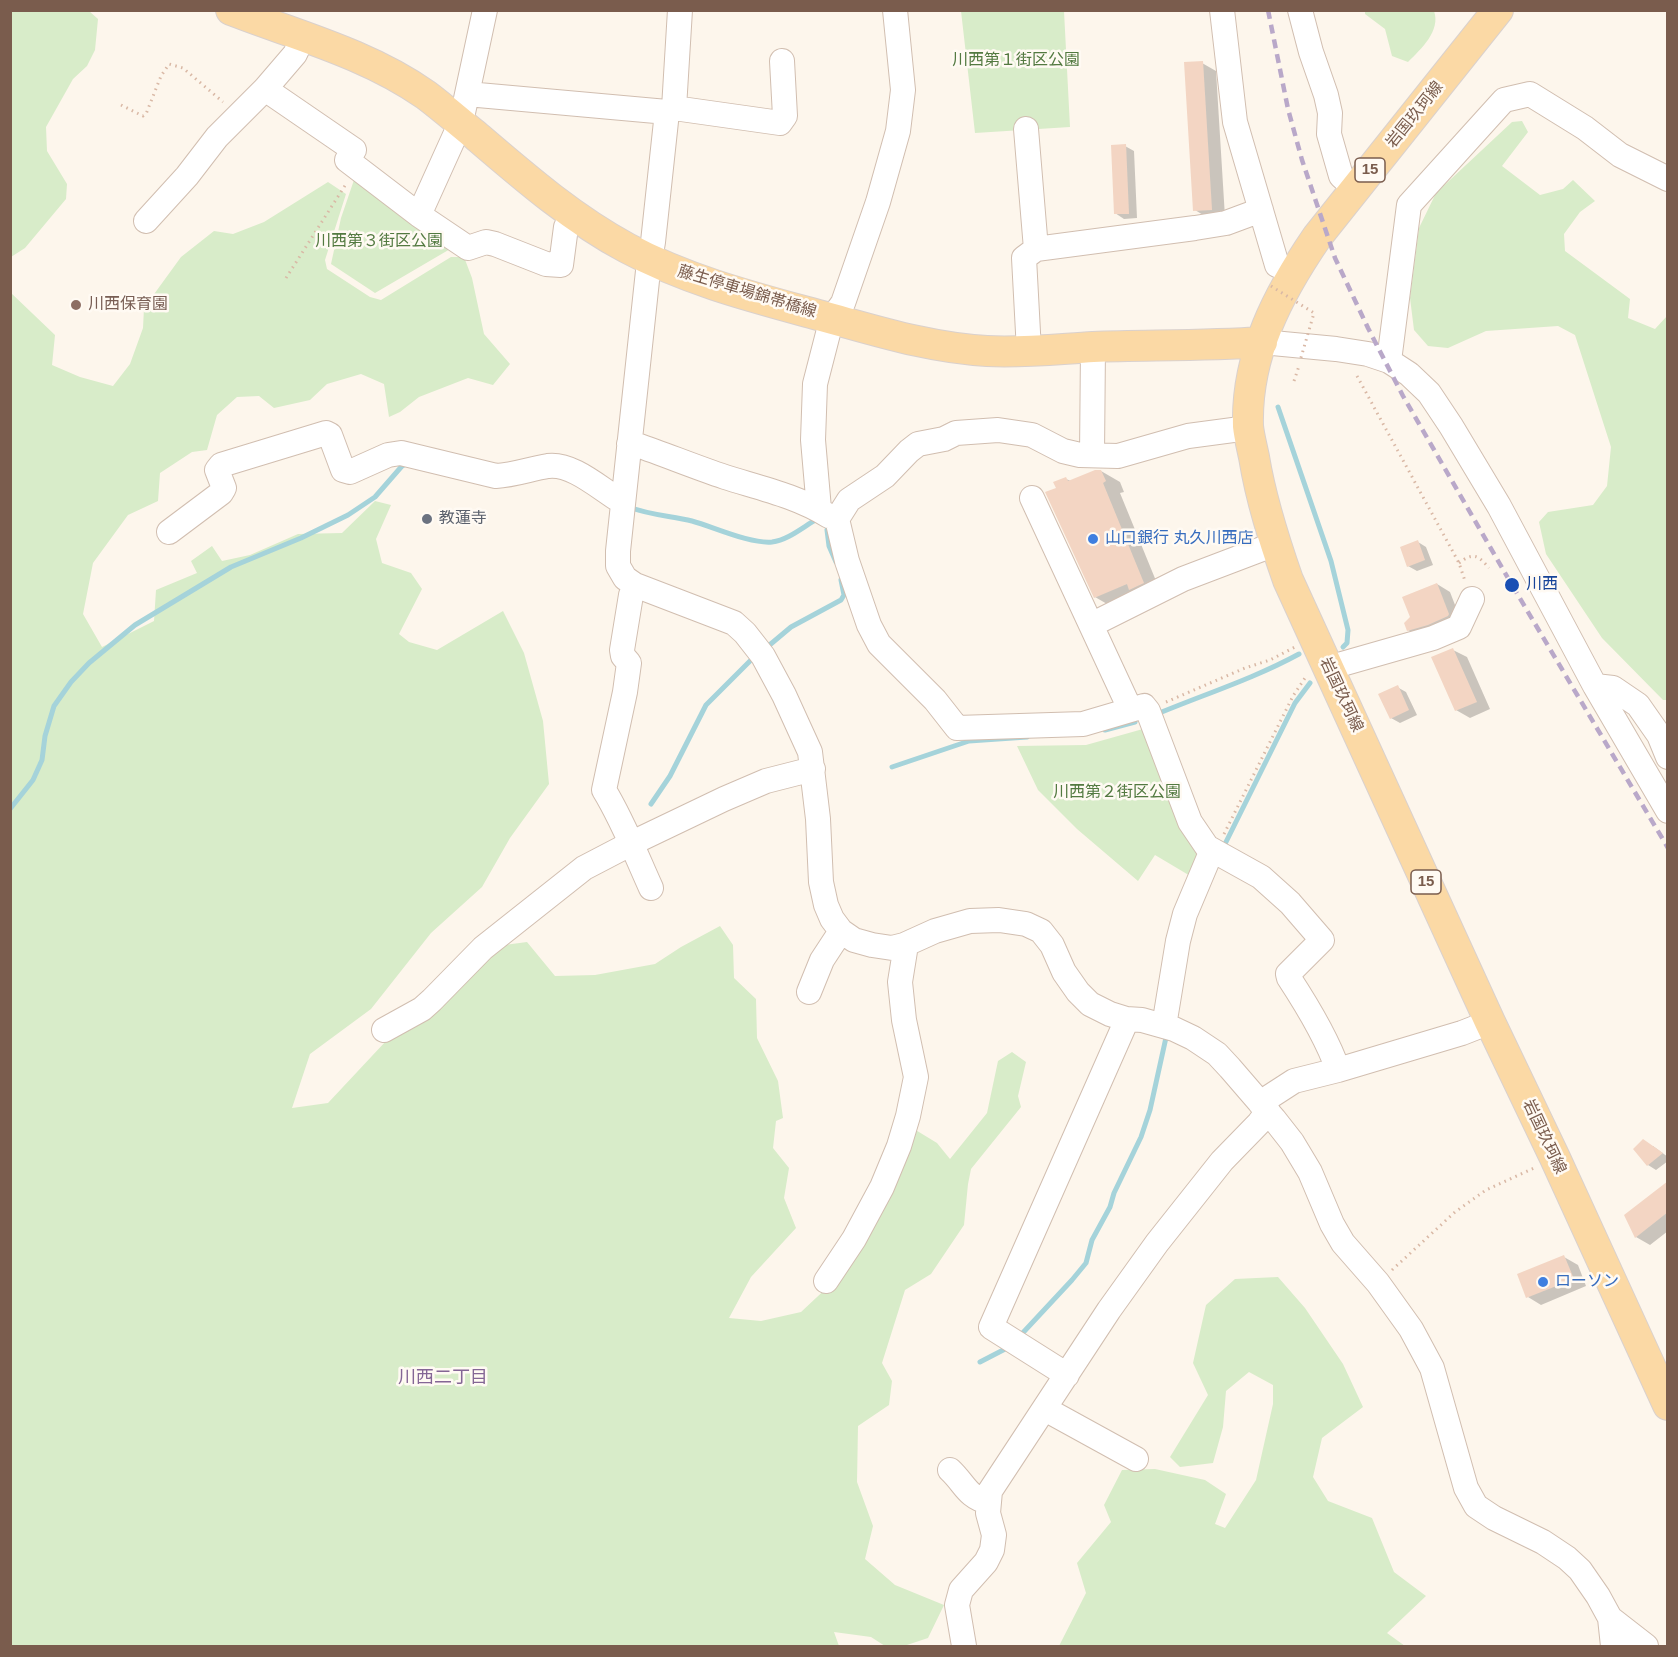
<!DOCTYPE html>
<meta charset="utf-8">
<style>
body{margin:0}
#map{position:relative;width:1678px;height:1657px;overflow:hidden;background:#fdf6ec;font-family:Arial,sans-serif}
canvas{display:block}
.frame{position:absolute;inset:0;border:12px solid #7a5c4d;pointer-events:none}
</style>
<div id="map">
<canvas width="1678" height="1657"></canvas>
<div class="frame"></div>
</div>
<script>
const context = document.querySelector('canvas').getContext('2d');
context.lineJoin = 'round';
function fillPath(path, color) {
  context.fillStyle = color;
  context.fill(path, 'evenodd');
}
function trace(path, color, width, dash) {
  context.strokeStyle = color;
  context.lineWidth = width;
  context.lineCap = dash ? 'butt' : 'round';
  context.setLineDash(dash || []);
  context.stroke(path);
}
function drawText(font, color, halo, rows, align = 'center') {
  context.font = font + ' Arial,"Noto Sans JP",sans-serif';
  context.lineWidth = 5;
  context.setLineDash([]);
  context.textBaseline = 'middle';
  context.strokeStyle = halo;
  context.fillStyle = color;
  for (const [text, x, y, turn = 0] of rows) {
    context.save();
    context.translate(x, y);
    context.rotate((+turn || 0) * Math.PI / 180);
    context.textAlign = isNaN(turn) ? turn : align;
    if (halo) context.strokeText(text, 0, 0);
    context.fillText(text, 0, 0);
    context.restore();
  }
}
fillPath(new Path2D(`
 M11 10 89 11 98 19 95 50 87 66 73 79 46 127 47 151 67 184 66 199 25 248 11 257Z
 M961 11H1064L1070 127 975 133Z
 M1365 11H1434C1441 31 1421 49 1408 62L1392 56 1385 29 1365 14Z
 M1522 121 1528 132 1502 166 1540 195 1563 189 1573 180 1595 201 1580 212 1564 234 1565 251 1630 299 1628 318 1655 329 1667 316V700H1663L1602 638 1546 554 1539 522 1548 512 1593 505 1607 486 1611 447 1575 335 1558 326 1486 331 1448 348 1428 346 1414 330 1410 298 1419 228 1436 193 1512 122Z
 M355 177 457 245 375 293 331 264 341 218Z
 M328 182 346 194 325 260 327 269 370 297 381 300 451 257H464L472 278 484 334 510 364 493 385 468 378 419 397 400 412 389 417 384 384 361 374 327 384 310 400 274 408 259 396 237 397 217 415 207 450 192 452 160 473 158 501 128 515 93 563 83 614 102 647 154 621 156 590 197 573 191 561 212 546 222 561 250 555 298 534 342 533 375 501 391 505 376 539 382 563 411 573 422 589 399 634 409 642 437 650 503 611 524 653 543 721 549 784 510 838 482 887 431 933 371 1009 310 1054 292 1108 328 1103 386 1041 452 997 497 946 527 942 555 976 595 975 655 964 681 947 720 926 733 945 734 978 756 999 757 1038 778 1081 783 1118 776 1121 773 1148 789 1168 784 1198 796 1228 751 1277 729 1318 761 1321 801 1312 848 1268 914 1129 937 1143 950 1159 987 1113 998 1061 1012 1052 1026 1062 1018 1096 1021 1107 971 1169 968 1184 964 1225 931 1274 905 1290 882 1363 892 1381 889 1405 858 1426 857 1482 873 1526 865 1559 895 1585 944 1605 928 1638 904 1646H885L871 1637 834 1632 839 1646H11L10 292 55 335 52 365 80 377 113 386 130 364 143 328 144 308 181 257 214 231 233 234 264 222Z
 M1150 727 1201 850 1192 877 1155 855 1138 881 1077 829 1038 790 1017 746 1086 745Z
 M1278 1277 1305 1308 1343 1364 1363 1407 1322 1438 1313 1477 1328 1501 1372 1518 1394 1572 1426 1596 1387 1633 1405 1646H1059L1086 1593 1077 1563 1111 1522 1104 1505 1122 1470 1155 1469 1205 1480 1226 1494 1215 1524 1225 1528 1256 1480 1273 1404V1385L1249 1372 1226 1391 1223 1427 1213 1463 1180 1467 1170 1457 1208 1395 1193 1363 1206 1305 1235 1279Z`), '#d8ecc9');
fillPath(new Path2D(`
 M1202 63 1216 71 1225 217 1208 218 1195 210Z
 M1125 146 1134 151 1137 218 1124 219 1115 213Z
 M1101 471 1120 482 1124 492 1120 493 1161 593 1114 608 1095 597 1058 489 1066 479 1071 481Z
 M1418 542 1426 547 1433 565 1417 571 1408 566Z
 M1437 584 1450 592 1462 623 1422 638 1408 630Z
 M1453 650 1467 657 1490 709 1470 718 1456 710Z
 M1397 687 1406 692 1417 715 1400 723 1391 718Z
 M1653 1146 1668 1157V1161L1656 1170 1648 1165Z
 M1668 1183V1231L1650 1245 1636 1237 1626 1216Z
 M1564 1257 1578 1265 1586 1286 1541 1305 1528 1297Z`), '#0003');
trace(new Path2D(`
 M1278 407 1331 561 1348 630 1347 643 1343 647
 M629 507C649 515 672 516 692 521 714 527 750 544 772 542 788 540 803 527 817 519
 M827 530 829 546 836 562
 M766 648 791 627 841 600 844 595 841 580
 M1157 714C1205 694 1253 679 1299 654
 M1105 730 1135 722
 M892 767 969 741 1027 737
 M651 804 670 776 706 705 754 657
 M10 809 33 780 42 760 45 736 54 706 71 682 89 663 135 625 231 567 301 538 348 515 375 497 402 466 408 463
 M1223 848 1295 703 1310 683
 M1018 1338 1072 1280 1086 1263 1092 1240 1110 1207 1114 1193 1141 1137 1150 1110 1167 1033
 M980 1362 1009 1347`), '#a5d3da', 5);
fillPath(new Path2D(`
 M1203 61 1212 210 1193 211 1184 62Z
 M1126 144 1129 214H1114L1111 145Z
 M1095 470H1101L1106 481 1103 483 1144 583 1129 590 1127 584 1094 598 1045 492 1056 488 1053 482 1066 477 1068 481Z
 M1418 540 1425 560 1407 567 1400 547Z
 M1437 583 1449 614 1448 616 1428 625 1407 631 1404 623 1410 617 1402 597Z
 M1453 648 1477 702 1455 711 1431 657Z
 M1398 685 1409 710 1390 719 1378 694Z
 M1643 1139 1663 1153 1647 1166 1633 1149Z
 M1668 1181V1212L1635 1238 1624 1215Z
 M1564 1255 1574 1279 1526 1298 1517 1274Z`), '#f3d5c3');
const minor = new Path2D(`
 M1222 10 1235 122 1277 265 1293 272
 M1300 10 1311 52 1326 95 1330 113 1329 134 1341 176 1355 189
 M265 89 354 150 347 160 419 215 468 248 486 242 495 244 546 264 561 265 566 227 574 214
 M467 94 485 10
 M674 108 680 10
 M667 112 653 242 648 271 618 551V566L625 578 635 585 734 623 745 633 763 656 784 695 810 752 818 819 821 882 826 905 832 919 841 931 854 940 872 945 892 948 904 945 935 931 970 921 999 920 1026 924 1041 931 1052 945 1064 972 1078 992 1090 1004 1110 1014 1126 1019 1142 1020 1174 1029 1193 1038 1217 1054 1230 1068 1274 1119 1292 1142 1310 1172 1332 1224 1343 1243 1378 1283 1411 1329 1432 1368 1466 1488 1476 1506 1494 1518 1543 1542 1567 1558 1580 1570 1598 1596 1610 1618 1613 1646
 M1026 129 1036 249
 M419 215 461 122 467 94 667 112 674 108 780 123 785 116 782 61
 M146 221 187 176 217 137 265 89 295 54 303 37
 M1262 342 1336 349 1368 354 1389 361 1409 374 1429 393 1451 426 1499 506 1595 686 1668 811
 M1029 351 1024 258 1036 249 1195 228 1226 223 1261 210
 M1389 361 1409 205 1504 100 1530 94 1585 128 1620 155 1668 179
 M1248 428 1188 436 1118 456 1080 455 1063 451 1032 435 998 430 956 433 944 439 918 444 909 451 885 476 849 500 837 519 847 561 869 625 879 644 935 700 957 728 1083 724 1144 706 1148 711 1154 727 1190 822 1207 847 1261 877 1290 903 1322 940 1288 974 1289 978C1308 1007 1327 1038 1338 1070
 M629 444 637 445C666 455 695 467 725 477 760 488 797 496 829 516
 M1092 455 1093 347
 M1032 498 1091 625
 M819 509 813 440 815 384 832 318 843 303 878 202 898 131 903 90 895 10
 M169 532 221 493 224 488 217 470 221 465 326 433 330 435 343 470 350 472 388 455 401 453 496 476C514 475 530 469 548 466 571 463 597 486 616 498L622 499
 M635 585 631 595 622 650 623 656 629 663 625 692 604 790C623 821 636 855 651 888
 M1328 668 1433 638 1459 627 1472 599
 M1595 686 1613 688 1638 705 1659 735 1668 757
 M1130 709 1091 625 1183 579 1275 544
 M809 992 822 960 841 931
 M1164 1026 1178 941 1185 914 1212 850
 M384 1030 422 1009 432 1000 483 948 584 868 630 844 724 799 766 781 813 769
 M1260 1103 1294 1081 1338 1070 1462 1033 1490 1022
 M826 1281 854 1239 882 1187 899 1146 908 1116 916 1077 904 1020 900 982 905 951 904 945
 M1067 1375 991 1327 1125 1024 1126 1019
 M1045 1409 1136 1459
 M950 1470C965 1484 967 1497 988 1502
 M1610 1618 1646 1646
 M964 1646 957 1605 961 1590 986 1562 992 1550 994 1535 988 1513 990 1491 1109 1310 1157 1243 1222 1161 1259 1123 1268 1111`);
const major = new Path2D(`
 M231 10C296 35 368 54 426 95 442 107 458 121 474 134 522 175 571 218 627 248 688 281 756 298 822 316 877 331 930 348 987 351 1022 353 1058 349 1093 347 1149 345 1205 346 1262 342
 M1498 10 1317 237C1278 294 1246 355 1248 426 1249 436 1252 447 1254 457 1261 500 1274 540 1288 580L1490 1022 1555 1158 1668 1405`);
trace(minor, '#d1beb0', 26);
trace(major, '#dad1cd', 32);
trace(new Path2D(`
 M121 105 143 116 146 114 161 76 169 64 183 68 223 102
 M286 278 346 184
 M1357 376 1459 563 1465 581
 M1294 381 1299 366
 M1459 563C1473 552 1478 555 1489 568
 M1166 702 1245 668 1270 660 1295 647
 M1224 834 1293 696 1307 675
 M1392 1270 1455 1212 1486 1190 1534 1168`), '#d9b8a5', 3, [1.5, 4.5]);
trace(minor, '#fff', 24);
trace(major, '#fbd9a5', 30);
trace(new Path2D(`
 M1268 10 1288 109 1302 160 1335 258 1368 328 1403 396 1512 585 1668 848`), '#b9a8c9', 4.5, [9, 6]);
trace(new Path2D(`
 M1271 286 1314 313 1300 361`), '#d9b8a5', 3, [1.5, 4.5]);
for (const [x, y, r, color] of [
 [76,305,6,"#8d6e63"],
 [427,519,6,"#6b7280"],
 [1093,539,6,"#3f7fe0"],
 [1512,585,8,"#1a4fb4"],
 [1543,1282,6,"#3f7fe0"]
]) {
  const dot = new Path2D();
  dot.arc(x, y, r, 0, 2 * Math.PI);
  context.fillStyle = color;
  context.fill(dot);
  trace(dot, '#fffaf3', 2);
}
for (const [x, y, w] of [
 [1370,170,30],
 [1426,882,30]
]) {
  const box = new Path2D();
  box.roundRect(x - w / 2, y - 12, w, 24, 4.5);
  context.fillStyle = '#fffaf3';
  context.fill(box);
  trace(box, '#7a5c4d', 1.5);
}
drawText('bold 15px', '#7a5c4d', null, [
 ["15",1370,170],
 ["15",1426,882]
]);
drawText('16px', '#537a41', '#fffaf3', [
 ["川西第１街区公園",1016,61],
 ["川西第３街区公園",379,242],
 ["川西第２街区公園",1117,793]
]);
drawText('16px', '#7a5c4d', '#fffaf3', [
 ["岩国玖珂線",1415,115,-51],
 ["藤生停車場錦帯橋線",747,292,17],
 ["岩国玖珂線",1341,695,65],
 ["岩国玖珂線",1544,1137,65]
]);
drawText('16px', '#785e54', '#fffaf3', [
 ["川西保育園",88,305]
], 'left');
drawText('16px', '#5b616d', '#fffaf3', [
 ["教蓮寺",439,519]
], 'left');
drawText('16px', '#366cbe', '#fffaf3', [
 ["山口銀行 丸久川西店",1105,539],
 ["ローソン",1555,1282]
], 'left');
drawText('16px', '#164399', '#fffaf3', [
 ["川西",1526,585]
], 'left');
drawText('18px', '#846695', '#fffaf3', [
 ["川西二丁目",443,1378]
]);
</script>
